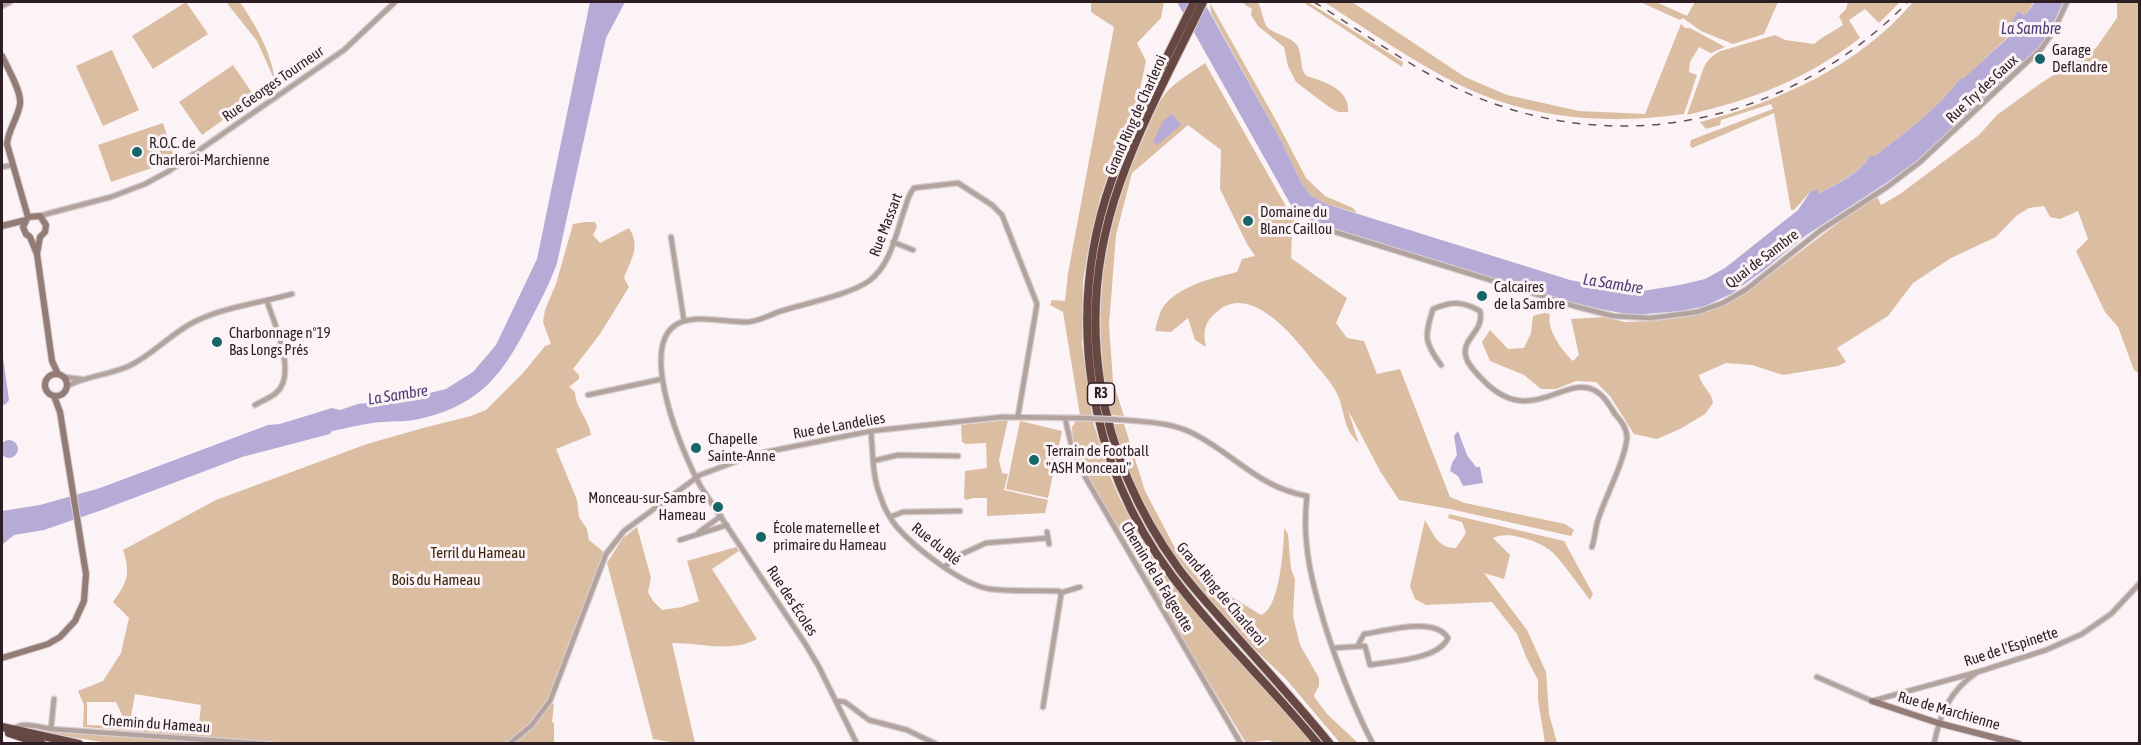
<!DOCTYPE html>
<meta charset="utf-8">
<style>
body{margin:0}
#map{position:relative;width:2141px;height:745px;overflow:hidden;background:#fbf3f5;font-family:"Asap Condensed",sans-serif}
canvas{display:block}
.frame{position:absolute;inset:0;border:3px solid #2c1e22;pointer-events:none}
</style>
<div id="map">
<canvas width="2141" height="745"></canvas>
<div class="frame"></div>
</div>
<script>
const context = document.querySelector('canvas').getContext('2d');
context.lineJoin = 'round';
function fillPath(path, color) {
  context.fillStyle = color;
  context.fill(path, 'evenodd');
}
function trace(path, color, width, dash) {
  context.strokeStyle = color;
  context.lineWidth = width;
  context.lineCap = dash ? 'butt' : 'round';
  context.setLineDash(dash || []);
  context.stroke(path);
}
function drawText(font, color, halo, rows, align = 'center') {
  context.font = font + ' "Asap Condensed",sans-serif';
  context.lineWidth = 6;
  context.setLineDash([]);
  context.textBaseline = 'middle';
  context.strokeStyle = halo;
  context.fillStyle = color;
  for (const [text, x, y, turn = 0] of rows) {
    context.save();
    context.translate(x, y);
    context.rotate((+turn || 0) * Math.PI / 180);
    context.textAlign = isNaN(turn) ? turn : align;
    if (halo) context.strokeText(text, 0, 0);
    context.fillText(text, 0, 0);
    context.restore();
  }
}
fillPath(new Path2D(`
 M186 2 208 34 153 69 132 36Z
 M226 2H240C256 26 271 51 275 81L257 41Z
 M1091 2H1164L1161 18 1137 43 1146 61 1135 113 1112 164 1100 198 1090 239 1083 281 1082 344 1092 415H1080L1063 312 1050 305 1052 300 1065 301 1068 273 1114 27 1091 12Z
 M1244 2H1258C1262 9 1263 23 1268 28 1276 35 1290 36 1297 45 1302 53 1300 65 1304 73L1307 76C1325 82 1350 89 1348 112H1338L1329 107 1296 82 1288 66 1284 47 1258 26 1251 15 1252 9 1244 4Z
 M1303 2H1308L1403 62 1402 67Z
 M1324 2H1352L1465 77 1507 95 1579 111 1645 114 1681 24 1685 28H1690L1725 47 1711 53 1699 47 1690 62 1689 72 1697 75 1684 114C1622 123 1559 121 1499 101 1441 82 1376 35 1324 2Z
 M1640 2H1656L1687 16 1695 2H1778L1764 34 1733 44 1701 31 1683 18 1680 20Z
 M1848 2H1900L1879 23 1865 9 1849 20 1860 38C1807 79 1752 100 1687 115L1704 67C1708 59 1713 55 1721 51L1775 35 1785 40 1814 44C1823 36 1833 32 1843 25L1839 16 1846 9Z
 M1913 2H2034L2026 14 2023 15 2014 28 2015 30 1964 79H1960C1935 111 1907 131 1875 156H1870C1860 174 1835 184 1818 194L1811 191 1794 210H1791L1774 113 1692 148 1690 145 1691 140 1773 109 1771 104 1721 120 1720 125 1706 129 1700 122C1779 102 1860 65 1913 2Z
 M2117 2H2139V373L2134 370 2118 327 2105 312 2076 251 2088 239 2078 211 2060 219 2050 217 2044 206 2029 208 2016 216 1996 237 1951 258 1913 283 1888 316 1837 348 1846 362 1838 366 1783 375 1752 365 1726 363 1699 375C1701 386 1712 392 1713 403L1705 414 1680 429 1657 439 1634 434 1610 396 1596 382 1576 381 1556 389H1541L1524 375 1490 361 1482 342 1490 330 1508 349 1524 348 1531 333 1533 316 1544 313 1550 314C1546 329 1562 351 1573 361L1579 355 1571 319 1604 317 1625 322 1653 321 1684 317 1724 306 1758 284 1859 207 1877 196 1881 205 1900 194 1979 135 1997 115 2041 83 2096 48 2117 18Z
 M1210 3 1278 124 1306 178 1325 196 1353 208 1357 213 1326 204 1310 195 1301 182 1282 142 1211 13Z
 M112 50 139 110 103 126 76 66Z
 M1205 63 1296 224 1292 232 1291 258 1347 298 1336 323 1347 338 1364 341 1377 374 1400 369 1450 497 1465 503 1565 524 1574 530 1571 536 1450 509 1399 500 1380 471 1348 410 1359 444C1355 439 1350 434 1348 429 1343 417 1342 401 1335 390 1330 381 1322 372 1315 364 1297 340 1252 282 1218 311 1204 322 1203 331 1206 347L1195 340 1188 318 1171 332 1155 331C1156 325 1158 319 1160 313 1171 287 1213 278 1237 272L1242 259 1255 256 1247 244 1220 189 1221 150 1188 125 1132 173 1116 235 1109 325 1113 382 1124 416 1110 415C1091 316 1100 236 1141 143 1148 129 1156 105 1165 94 1175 82 1192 72 1205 63Z
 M233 65 255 97 202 135 179 102Z
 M163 123 175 160 111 182 98 145Z
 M585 222H595L597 227 593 235 600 243 629 228C641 247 631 259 624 278L629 287 600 334 573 369 579 375V379L569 387 575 392C575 407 589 419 591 435L556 449 577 500 579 517 587 529 589 540 606 554 550 701C536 717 522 734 502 744H302L83 727 84 705 78 691 103 681 121 653 129 618 113 602C127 582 131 575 123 550L216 500 367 444 423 428 471 416 486 410 523 373 545 346 551 344 543 322 545 310 556 284 573 224ZM135 694 201 705 198 732 129 727ZM87 702H116L123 717 117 726 87 725Z
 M1008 420 999 460 1002 473 1008 474 1004 490 1048 500 1045 513 987 516V498H973L966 500 964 498 965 471 987 468 986 443 966 444 962 442 961 425Z
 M1020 421 1062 431 1048 498 1006 489Z
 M1076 421 1093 422 1110 476 1120 499 1155 562 1187 602 1312 743H1275L1268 740 1246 743 1155 594 1081 466 1073 443 1072 427Z
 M1113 424H1124L1145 491 1175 548 1197 573 1214 586 1261 615C1280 608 1284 547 1284 528L1288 534 1291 569 1295 579 1293 616 1300 645 1319 678V686L1314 695 1315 698 1327 714 1358 743H1340L1286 679 1249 644 1204 593 1171 550 1156 527 1133 484Z
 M1449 514 1564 541 1593 594 1590 600C1580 587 1562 561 1551 551 1539 541 1507 530 1493 538L1510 555 1504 579 1484 573 1527 630 1546 672 1549 714 1557 743H1545L1538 700V680L1527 659 1517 634 1492 602 1426 605 1415 599 1410 586 1425 520C1433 533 1438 549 1456 548L1466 533 1462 522 1448 518Z
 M637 527 651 578 648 592 653 601 662 610 682 607 699 601 687 561 736 547 739 551 712 569 757 639C731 653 701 643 672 643L695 743H676L653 739 607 563 623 538Z
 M551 703 554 704 552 722 554 723V743L513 744 533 727Z
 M47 731 217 743H108L47 733Z`), '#dbbda2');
fillPath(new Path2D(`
 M590 2H625L606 38 557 263C550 283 540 302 530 321 504 372 482 404 423 418 410 422 395 421 382 422 365 423 349 428 332 431L330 434 242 457 102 510 44 530 14 535 2 545V511L40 505 100 488 268 425 280 424 332 408 340 410 358 404 405 399 446 389 473 372 496 345 537 259Z
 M1177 2H1204L1282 142 1301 182 1310 195 1326 204 1570 280 1615 289 1642 291 1680 285 1705 279 1725 268 1798 210 1811 191 1818 190V194C1836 184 1860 174 1870 156H1875C1907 131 1935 111 1960 79L1964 78 2012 34 2015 30 2011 23 2018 11 2023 15 2026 14 2035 2H2063L2048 35 2033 54 1923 157 1889 181 1805 236 1764 270 1731 294 1705 306 1682 311 1632 315 1584 306 1313 222 1300 215 1292 207Z
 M1172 114 1181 125 1157 145 1153 142 1163 121Z
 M2 350 9 400 6 404 2 405Z
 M1458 431 1467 455 1476 467H1480L1483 483 1463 486 1458 476 1450 471 1452 463 1457 455 1454 436Z
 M0 449a9 9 0 1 1 18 0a9 9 0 1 1-18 0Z`), '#b5abd6');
const street = new Path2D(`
 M2 6 10 2
 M2 167 13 165
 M39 216 111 197 145 184 169 171 344 50 395 2
 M1319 227 1574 306 1613 316 1651 318 1697 312 1723 303 1747 289 1821 230 1887 187 1919 163 2041 49 2053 32 2067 2
 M671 237 684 321
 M893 242 913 250
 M1441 365C1423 341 1425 336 1433 309 1452 301 1462 301 1480 311 1485 333 1458 339 1467 360 1471 369 1480 377 1487 384 1532 426 1565 375 1594 390 1604 395 1610 406 1615 414 1621 421 1627 428 1627 438 1624 463 1606 495 1598 520 1595 529 1595 538 1592 547
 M64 377 81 379
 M67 386C87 376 109 375 129 366 153 355 170 334 194 322 224 307 260 303 292 294
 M588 395 662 379
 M255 405C262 401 270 398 276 393 298 375 274 323 267 301
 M1065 418 1071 444 1084 475 1241 744
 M1125 420C1150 422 1176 423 1198 436 1238 458 1259 487 1307 496 1301 545 1313 587 1327 632 1340 671 1354 708 1373 744
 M871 431C873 453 872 477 881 498 884 508 890 518 896 526 915 548 962 585 990 589 1012 592 1036 590 1059 591L1061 595 1043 707
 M873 461 898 455 958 456
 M890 517 903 512 960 511
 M699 532 721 516
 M1047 532 1049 544
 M680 540 727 525
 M944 567 962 554 986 543 1048 538
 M1060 593 1080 587
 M1333 648 1365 646 1370 665C1391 661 1438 660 1448 638 1435 616 1386 631 1364 634L1358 645
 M1817 677 1872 701 1981 671 2046 650 2082 634 2111 614 2140 583
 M836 701 845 702 869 720 907 730 936 744
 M13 729C23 721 38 727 51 729L266 744
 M51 729 54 699
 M509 744 531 726 550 701 606 554 624 531 700 475 756 454 871 431 1002 417 1081 418
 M857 744 819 667 806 645 701 487C684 457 635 344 679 323 698 314 728 323 748 322 758 321 769 316 778 312 803 304 849 295 869 281 891 265 896 233 905 208 907 201 909 194 914 188L958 183 992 205 1002 215 1037 304 1018 416
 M1934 744C1940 713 1950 691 1976 673`);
const secondary = new Path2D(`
 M2 56C7 67 22 92 20 104 18 118 8 130 7 144L28 217
 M2 226 26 220
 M37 254 40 237 45 232 46 225 40 216 28 217 23 227 26 234 30 237 37 254 52 361 58 374
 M45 385a11 11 0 1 1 22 0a11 11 0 1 1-22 0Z
 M2 658 48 644 60 637 75 621 84 601 86 574 60 412 54 396
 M1872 701 1938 723 2019 744`);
const highway = new Path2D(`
 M1194 2C1166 60 1134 118 1112 179 1064 313 1087 462 1172 576 1216 635 1271 686 1318 744
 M1203 2C1175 61 1142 120 1120 183 1072 317 1096 455 1179 569 1197 593 1218 615 1238 638 1269 673 1300 707 1330 744
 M2 727 79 744
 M9 733 42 744`);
trace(street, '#d6cdcf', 7);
trace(secondary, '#d6cdcf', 8);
trace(highway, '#d6cdcf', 10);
trace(street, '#b3a39f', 4.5);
trace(secondary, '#937b76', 6);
trace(highway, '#674741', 8);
trace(new Path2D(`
 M1314 2C1361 31 1407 65 1458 89 1615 162 1788 124 1908 2`), '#5f5256', 1.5, [8, 8]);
const streetBridge = new Path2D(`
 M1081 418 1125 420`);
trace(streetBridge, '#d6cdcf', 7, []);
trace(streetBridge, '#b3a39f', 4.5);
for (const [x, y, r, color] of [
 [2040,59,6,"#166568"],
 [137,152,6,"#166568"],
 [1248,221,6,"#166568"],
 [1482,296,6,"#166568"],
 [217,342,6,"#166568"],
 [696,448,6,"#166568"],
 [1034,460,6,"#166568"],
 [718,507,6,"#166568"],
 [761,537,6,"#166568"]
]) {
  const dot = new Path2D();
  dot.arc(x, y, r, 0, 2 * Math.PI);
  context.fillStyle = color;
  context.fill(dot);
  trace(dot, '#fbf3f5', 2);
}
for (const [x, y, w] of [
 [1101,394,27]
]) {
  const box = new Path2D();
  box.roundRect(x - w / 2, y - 11, w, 22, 4.5);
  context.fillStyle = '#fbf3f5';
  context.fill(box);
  trace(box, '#2c1e22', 1.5);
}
drawText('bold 14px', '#2c1e22', null, [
 ["R3",1101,394]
]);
drawText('15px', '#2c1e22', '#fbf3f5', [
 ["Garage",2052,50],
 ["Deflandre",2052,67],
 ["R.O.C. de",149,143],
 ["Charleroi-Marchienne",149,160],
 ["Domaine du",1260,212],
 ["Blanc Caillou",1260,229],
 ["Calcaires",1494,287],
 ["de la Sambre",1494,304],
 ["Charbonnage n°19",229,333],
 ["Bas Longs Prés",229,350],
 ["Chapelle",708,439],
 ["Sainte-Anne",708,456],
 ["Terrain de Football",1046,451],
 ["\"ASH Monceau\"",1046,468],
 ["Monceau-sur-Sambre",706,498,"right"],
 ["Hameau",706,515,"right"],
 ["École maternelle et",773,528],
 ["primaire du Hameau",773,545]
], 'left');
drawText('15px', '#2c1e22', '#fbf3f5', [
 ["Rue Georges Tourneur",273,84,-35],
 ["Rue Try des Gaux",1982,89,-43],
 ["Grand Ring de Charleroi",1136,115,-66],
 ["Rue Massart",886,225,-69],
 ["Quai de Sambre",1762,259,-37],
 ["Rue de Landelies",839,426,-10],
 ["Rue du Blé",936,544,39],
 ["Chemin de la Falgeotte",1157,577,59],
 ["Grand Ring de Charleroi",1221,594,50],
 ["Rue des Écoles",792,601,57],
 ["Rue de l'Espinette",2011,647,-18],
 ["Rue de Marchienne",1949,711,16],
 ["Chemin du Hameau",156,724,4]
]);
drawText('15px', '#3d2409', '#fbf3f5', [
 ["Terril du Hameau",478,553],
 ["Bois du Hameau",436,580]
]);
drawText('italic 16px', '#4d3d75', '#fbf3f5', [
 ["La Sambre",2031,29],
 ["La Sambre",1613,284,9],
 ["La Sambre",398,395,-9]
]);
</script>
